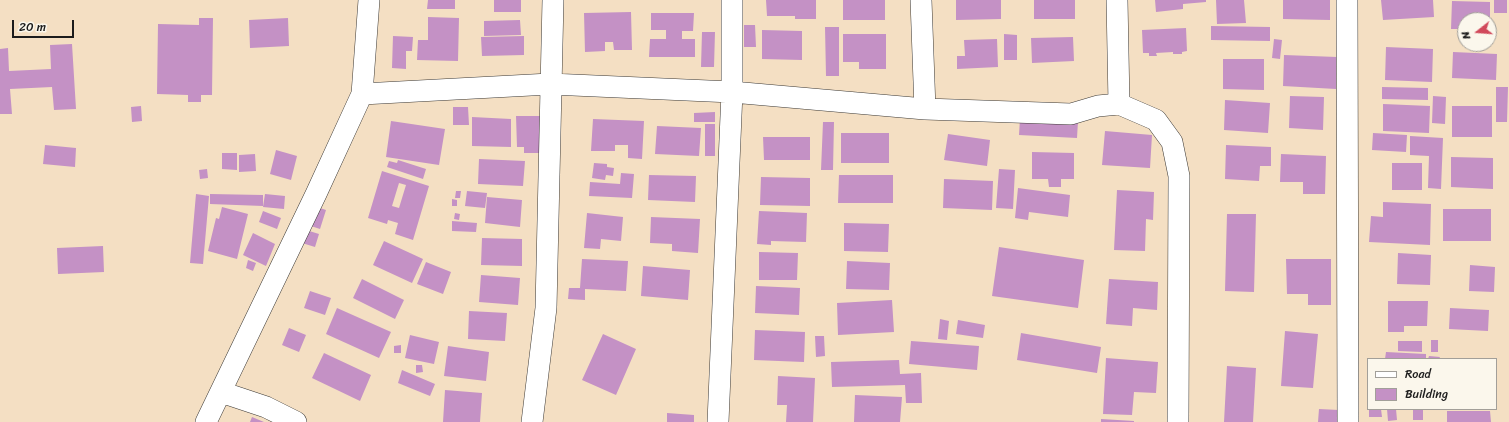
<!DOCTYPE html>
<style>
body{margin:0}
#map{position:relative;width:1509px;height:422px;overflow:hidden;background:#f4dfc3;font-family:Sriracha,sans-serif}
canvas{display:block}
.legend{position:absolute;left:1367px;top:358px;width:130px;height:52px;box-sizing:border-box;background:#fbf7ec;border:1px solid #a29f99;margin:0;padding:5px 7px;list-style:none;font-size:12px;color:#1c1c1c}
.legend li{display:flex;align-items:center;gap:8px;height:20px}
.legend b{width:20px;border:1px solid #a29f99}
.north{position:absolute;left:1457px;top:12px;width:40px;height:40px;box-sizing:border-box;background:#fbf7ec;border:1px solid #a29f99;border-radius:50%;rotate:253deg;font-size:11px;font-weight:700;line-height:16px;text-align:center;color:#1c1c1c}
.north::after{content:'';display:block;margin:auto;width:14px;height:18px;background:#d1495b;clip-path:polygon(50% 0,100% 100%,50% 72%,0 100%)}
.scale{position:absolute;left:12px;top:20px;width:62px;height:18px;box-sizing:border-box;border:2px solid #1c1c1c;border-top:0;padding-left:5px;font-size:12px;line-height:14px;white-space:nowrap;color:#1c1c1c;-webkit-text-stroke:3px #fbf7ec;paint-order:stroke}
</style>
<div id="map">
<canvas width="1509" height="422"></canvas>
<ul class="legend">
<li><b style="height:5px;background:#fff"></b>Road</li>
<li><b style="height:11px;background:#c491c5"></b>Building</li>
</ul>
<div class="north">N</div>
<div class="scale">20 m</div>
</div>
<script>
const context = document.querySelector('canvas').getContext('2d');
context.lineJoin = 'round';
function fillPath(path, color) {
  context.fillStyle = color;
  context.fill(path, 'evenodd');
}
function trace(path, color, width, dash) {
  context.strokeStyle = color;
  context.lineWidth = width;
  context.lineCap = dash ? 'butt' : 'round';
  context.setLineDash(dash || []);
  context.stroke(path);
}
fillPath(new Path2D(`
 M428 0H455V9H427Z
 M494 0H521V12H494Z
 M766 0H816V19H795V16H767Z
 M843 0H885V20H843Z
 M956 0H1001V19L956 20Z
 M1034 0H1075V19H1034Z
 M1155 0H1206V2L1183 4V9L1156 12Z
 M1216 0H1244L1246 23 1217 24Z
 M1283 0H1330V20L1283 19Z
 M1381 0H1433L1434 17 1383 20Z
 M1494 0H1507V13H1494Z
 M1452 1 1490 2V20H1465V29H1451Z
 M631 12 632 50H614L613 42H605V51L585 52 584 13Z
 M651 13H694L693 31H682V39H695V57H649L650 39H666V30H651Z
 M428 17 459 18 458 61 417 60 418 40H428Z
 M199 18H213L212 95H201V102H188V95L157 94 158 24 199 25Z
 M288 18 289 46 250 48 249 20Z
 M520 20 521 35 484 36V21Z
 M744 25H755L756 47H744Z
 M1211 26 1270 27V41L1211 40Z
 M825 27H839V76H826Z
 M1186 28 1187 51 1182 52V54H1173V52L1156 53 1157 56H1149V53H1143L1142 30Z
 M762 30 802 31V60L762 59Z
 M702 32H715L714 67H701Z
 M843 34H886V69H859V62H843Z
 M1004 34 1017 35V60H1004Z
 M393 36 413 37 412 51H406V69L392 68Z
 M524 36V55L482 56 481 37Z
 M1073 37 1074 61 1032 63 1031 38Z
 M997 39 998 67 957 69V56H965L964 40Z
 M1274 39 1282 40 1280 59 1272 58Z
 M72 44 76 109 54 110 52 87 10 89 12 114H0V49L8 48 9 71 51 69 50 45Z
 M1386 47 1433 49 1432 82 1385 80Z
 M1453 52 1497 54 1496 80 1452 78Z
 M1284 55 1337 57 1336 89 1283 86Z
 M1223 59H1264V90L1223 89Z
 M1382 87 1428 88V100L1382 99Z
 M1496 87H1508L1507 122H1496Z
 M1290 96 1324 97 1323 130 1289 128Z
 M1433 96 1446 97 1445 124 1432 123Z
 M1225 100 1270 103 1268 133 1224 130Z
 M1383 104 1430 106 1429 133 1383 131Z
 M141 106 142 121 132 122 131 107Z
 M1452 106H1492V137H1452Z
 M453 107H468L469 125H453Z
 M715 112V122H694V113Z
 M516 116H543L542 153H524V147H517Z
 M472 117 511 119V147L472 146Z
 M1020 118 1078 121 1077 138 1019 135Z
 M593 119 644 121 642 159 628 158V145H615V151H591Z
 M391 121 445 129 439 165 386 157Z
 M823 122H834L833 170H821Z
 M705 124H715V156H705Z
 M657 126 701 128 699 156 655 154Z
 M1105 131 1152 135 1150 168 1102 165Z
 M841 133H889V163H841Z
 M1373 133 1407 135 1406 152 1372 150Z
 M948 134 990 140 987 166 944 160Z
 M1410 136 1443 138 1441 189 1428 188 1429 156 1410 155Z
 M763 137H810V160H764Z
 M45 145 76 148 75 167 43 164Z
 M1226 145 1271 147V166H1260L1259 181 1225 179Z
 M276 150 297 156 291 180 270 174Z
 M1032 152 1074 153V179H1061V187H1049L1048 179H1032Z
 M222 153H237V170L222 169Z
 M255 154 256 171 239 172V155Z
 M1281 154 1326 156 1325 194H1303V182H1280Z
 M1451 157 1493 158V189L1451 187Z
 M479 159 525 161 523 186 478 184Z
 M398 160 426 169 423 179 387 167 389 161 397 163Z
 M594 163 607 164V167L614 168 613 176 606 175 605 180 592 178Z
 M1392 163H1422V190H1392Z
 M207 169 208 178 200 179 199 170Z
 M999 169 1015 170 1013 209 996 208Z
 M382 171 429 186 413 240 395 234 398 223 388 220 387 224 368 218ZM399 183 406 185 399 208 392 206Z
 M621 173 634 174 632 198 589 196 590 182 620 184Z
 M649 175 696 176 695 202 648 200Z
 M839 175H893V203H838Z
 M761 177 810 178V206L760 205Z
 M944 179 993 181 992 210 943 208Z
 M1018 188 1070 195 1068 217 1029 212 1028 220 1015 218Z
 M1117 190 1154 192 1153 220 1146 219 1145 251 1114 250Z
 M456 191H461L460 198H455Z
 M467 191 487 193 485 208 465 206Z
 M196 194 209 196 203 264 190 263Z
 M210 194 263 195V206L210 204Z
 M265 194 285 196 284 209 263 207Z
 M487 197 522 200 520 227 485 223Z
 M452 199 457 200V206H452Z
 M1383 202 1431 204 1430 245 1369 242 1371 216 1383 217Z
 M222 207 248 214 237 259 208 251 216 218 219 219Z
 M317 207 326 210 320 229 311 226Z
 M1443 209H1491V241H1443Z
 M263 211 281 218 277 229 259 222Z
 M759 211 807 213 806 242 771 241V245L757 244Z
 M455 213 460 214 459 220 454 219Z
 M587 213 623 217 621 241 601 239 600 249 584 248Z
 M1227 214H1256L1254 292 1225 291Z
 M651 217 700 219 698 253 672 251V244L650 243Z
 M452 221 477 223 476 232 452 231Z
 M844 223 889 224 888 252 844 251Z
 M306 230 319 234 315 247 302 243Z
 M253 233 275 244 266 266 243 255Z
 M482 238 522 239V266L481 265Z
 M384 241 423 259 412 283 373 265Z
 M103 246 104 272 58 274 57 248Z
 M999 247 1084 260 1078 308 992 296Z
 M759 252 798 253 797 280H759Z
 M1398 253 1431 255 1430 285 1397 284Z
 M582 259 628 261 626 291 585 289V300L568 299 569 288H580Z
 M1286 259H1331V305H1308V294H1287Z
 M248 260 256 263 253 271 246 268Z
 M847 261 890 263 889 290 846 289Z
 M426 262 451 272 443 294 417 284Z
 M1470 265 1495 267 1494 292 1469 291Z
 M643 266 690 270 688 300 641 296Z
 M481 275 520 278 518 305 479 302Z
 M362 279 404 300 395 319 353 298Z
 M1109 279 1158 282 1157 310 1133 308 1132 326 1106 324Z
 M756 286 800 288 799 315 755 313Z
 M310 291 331 298 325 315 304 308Z
 M892 300 894 332 838 335 837 303Z
 M1388 301H1428L1427 326H1404V332H1388Z
 M337 308 391 332 379 358 326 334Z
 M1450 308 1489 310 1488 331 1449 329Z
 M469 311 507 313 505 341 468 339Z
 M940 319 949 321 947 340 938 339Z
 M958 320 985 325 983 338 956 334Z
 M289 328 306 335 299 352 282 345Z
 M755 330 805 332 804 362 754 360Z
 M1285 331 1318 334 1313 388 1281 386Z
 M1021 333 1101 347 1097 373 1017 360Z
 M603 334 636 349 616 395 582 380Z
 M410 335 439 342 434 364 405 358Z
 M815 336H824L825 356 816 357Z
 M1431 340H1438V352H1431Z
 M911 341 979 346 977 370 909 364Z
 M1398 341H1422V352L1398 351Z
 M401 345V353H394V346Z
 M448 346 489 352 486 381 444 376Z
 M1386 352 1426 354V359H1385Z
 M324 353 371 375 360 401 312 378Z
 M1429 356 1440 357 1439 359H1428Z
 M1106 358 1158 362 1156 393 1134 392 1132 415 1103 414Z
 M899 360 900 374 921 373 922 403H906L905 385 832 387 831 362Z
 M416 365H422L423 372 416 373Z
 M1227 366 1256 368 1253 422H1224Z
 M402 370 435 384 430 396 398 383Z
 M778 376 815 378 813 422H786L787 405H777Z
 M445 390 482 393 480 422H443Z
 M855 395 902 397 900 422H854Z
 M1319 409 1339 410V422H1318Z
 M1369 409H1381L1382 417H1369Z
 M1387 409H1396L1397 420 1388 421Z
 M1413 409H1423V420H1413Z
 M1447 411H1490L1491 422H1447Z
 M667 413 694 415V422H667Z
 M252 417 264 422H250Z
 M1101 419 1134 421V422H1101Z`), '#c491c5');
const minor = new Path2D(`
 M921 0 925 109
 M1117 0 1119 104
 M1347 0 1348 422
 M362 94 550 84 732 92 925 109 1071 114 1098 106 1119 104 1156 120 1172 142 1179 176 1178 422
 M221 392 266 407 296 422
 M206 422 316 194 362 94 369 0
 M532 422 546 308 553 0
 M718 422 732 92V0`);
trace(minor, '#3c3935', 22);
trace(minor, '#fff', 21);
</script>
